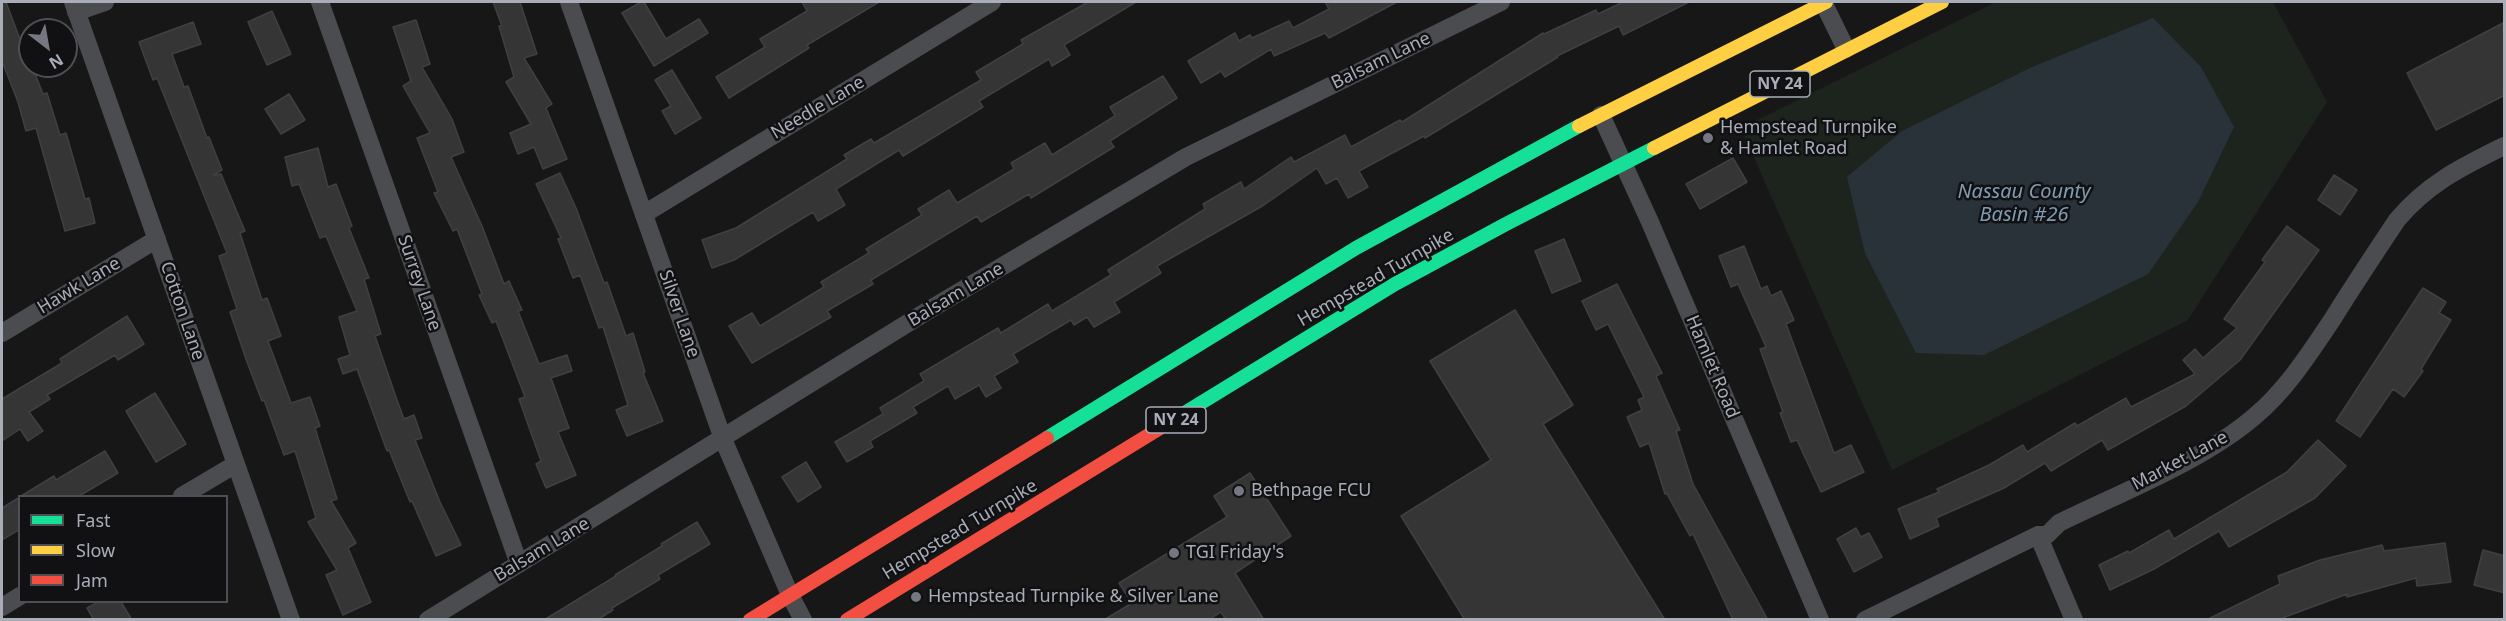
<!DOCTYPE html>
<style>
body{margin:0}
#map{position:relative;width:2506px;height:621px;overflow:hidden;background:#171717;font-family:"Noto Sans",sans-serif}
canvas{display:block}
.frame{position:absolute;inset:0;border:3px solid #a8adb8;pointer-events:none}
.legend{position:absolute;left:18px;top:495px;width:210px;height:108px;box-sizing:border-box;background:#111113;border:2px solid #4d4f55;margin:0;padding:8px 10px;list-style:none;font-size:18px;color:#a8adb8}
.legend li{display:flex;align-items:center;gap:12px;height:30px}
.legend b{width:30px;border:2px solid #4d4f55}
.north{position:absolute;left:18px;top:18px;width:60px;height:60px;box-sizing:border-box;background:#111113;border:2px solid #4d4f55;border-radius:50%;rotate:149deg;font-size:16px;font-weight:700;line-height:24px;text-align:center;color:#a8adb8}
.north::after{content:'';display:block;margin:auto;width:21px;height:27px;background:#757880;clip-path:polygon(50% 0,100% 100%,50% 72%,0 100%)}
</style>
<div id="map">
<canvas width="2506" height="621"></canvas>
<div class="frame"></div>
<ul class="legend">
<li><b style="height:8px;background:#16e098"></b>Fast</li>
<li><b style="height:8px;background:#ffcf43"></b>Slow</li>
<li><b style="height:8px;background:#f24e42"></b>Jam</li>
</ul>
<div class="north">N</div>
</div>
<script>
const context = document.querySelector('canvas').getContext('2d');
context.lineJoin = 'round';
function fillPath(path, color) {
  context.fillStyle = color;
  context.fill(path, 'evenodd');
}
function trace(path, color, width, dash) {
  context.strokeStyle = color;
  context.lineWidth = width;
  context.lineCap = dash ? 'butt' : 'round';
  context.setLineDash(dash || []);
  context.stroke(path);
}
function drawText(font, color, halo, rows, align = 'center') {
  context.font = font + ' "Noto Sans",sans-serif';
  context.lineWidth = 5;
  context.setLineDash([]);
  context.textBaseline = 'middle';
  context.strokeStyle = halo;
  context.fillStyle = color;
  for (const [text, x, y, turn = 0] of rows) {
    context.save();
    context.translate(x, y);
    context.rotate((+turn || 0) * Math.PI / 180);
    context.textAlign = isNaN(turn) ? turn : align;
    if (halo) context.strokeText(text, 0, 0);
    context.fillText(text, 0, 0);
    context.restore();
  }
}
fillPath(new Path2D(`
 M1996 2H2273L2327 102 2188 320 1892 470 1741 128Z`), '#1d241e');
fillPath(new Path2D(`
 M2153 18 2201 67 2234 127 2198 202 2148 274 1984 355 1916 353 1865 253 1847 177 1902 131 2032 67Z`), '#2a3239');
const building = new Path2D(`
 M2 2H6L30 66H32L43 94 47 93 60 135 66 133 85 199 89 198 95 223 65 231 36 128 26 131 18 102 2 61Z
 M493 2H520L537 54 524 58 552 104 546 108 567 159 543 169 534 147 518 154 510 133 531 124 506 82 514 77 499 26H502Z
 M641 2H644L666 39 699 19 708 33 654 66 622 13Z
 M802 2H879L807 45 809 48 729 98 716 77 765 47 760 39 807 11Z
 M1088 2H1136L1064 45 1070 55 1052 66 1049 59 979 101 983 107 903 156 899 150 836 189 845 205 818 221 813 212 734 260 712 268 702 240 736 228 847 159 844 155 871 139 874 143 981 80 976 72 1023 44 1021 40Z
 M1325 2H1397L1329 38 1325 33 1274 56 1271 49 1225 77 1221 71 1201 83 1188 61 1235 33 1239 41 1250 35 1252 38 1289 21 1293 28 1329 9Z
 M1623 2H1689L1623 35 1619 26 1557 56 1558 57 1425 138 1424 136 1359 171 1368 187 1348 198 1337 178 1326 184 1317 168 1264 205 1157 266 1161 273 1114 302 1120 312 1094 327 1087 317 1074 325 1071 320 1013 354 1018 362 994 376 1001 388 986 397 979 385 955 399 948 386 913 407 917 413 870 441 873 447 847 462 835 442 883 414 880 408 924 381 920 374 998 328 1001 333 1048 304 1052 311 1111 275 1108 270 1205 209 1203 204 1241 182 1244 189 1291 157 1294 162 1345 135 1351 147 1400 120 1402 122 1543 33 1544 34 1596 10 1598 14Z
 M272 11 291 54 267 65 248 22Z
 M416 20 430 64 422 67 452 119 464 152 451 157 482 226 504 284 509 281 522 310 518 311 539 364 567 355 572 371 551 378 569 428 558 432 576 475 546 488 536 464 541 461 519 399 525 397 496 321 492 323 479 295 482 294 457 229 453 231 434 193 438 192 417 138 430 133 403 86 411 81 393 27Z
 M193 22 201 44 172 54 184 87 188 86 207 138 209 137 222 170 213 175 221 174 245 231 240 233 262 300 267 298 281 336 268 341 291 403 310 397 320 426 315 428 337 499 331 501 356 543 348 548 371 602 343 615 326 575 337 570 308 522 316 518 295 451 284 455 264 400 262 401 247 362 230 312 237 309 219 256 227 253 157 78 153 80 139 42Z
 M2505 22V95L2436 130 2407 73Z
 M672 70 701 118 675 134 662 111 671 106 655 80Z
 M1163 76 1177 98 1110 141 1114 147 1031 198 1029 194 981 222 977 216 871 280 873 284 827 311 831 317 752 363 729 326 752 313 760 326 824 287 821 282 869 253 866 249 922 215 918 209 949 190 957 203 1014 169 1011 163 1045 143 1052 155 1115 116 1110 107Z
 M289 94 305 120 281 134 265 109Z
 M318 148 328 187 336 184 352 226 349 228 369 278 364 279 381 334 375 336 397 400 404 419 414 415 422 438 415 440 440 502 461 545 436 556 412 501 410 502 389 450 387 451 357 369 343 374 338 359 350 355 339 317 357 311 326 236 320 238 299 184 292 186 285 157Z
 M1733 158 1747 182 1700 209 1686 184Z
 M560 173 576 208 604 283 607 282 626 336 633 333 645 372 643 373 663 421 627 436 616 410 628 405 603 327 599 328 580 275 573 278 558 239 561 238 536 184Z
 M2334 175 2357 190 2340 215 2318 200Z
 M2287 226 2319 250 2240 360 2186 406 2108 450 2102 440 2051 471 2045 463 2004 488 1936 518 1939 526 1910 539 1898 509 1939 492 1937 489 1989 465 2023 445 2027 452 2075 423 2077 426 2126 398 2131 407 2195 374 2183 360 2195 349 2203 358 2237 328 2224 319 2265 262 2262 260Z
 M1564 239 1581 281 1552 293 1535 251Z
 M1744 246 1761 289 1767 286 1771 296 1781 291 1794 320 1786 324 1834 453 1851 445 1864 472 1821 492 1797 440 1791 442 1780 413 1783 412 1760 349 1766 347 1738 284 1731 287 1719 256Z
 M1617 284 1662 373 1656 376 1680 430 1676 431 1693 484 1768 620H1733L1693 534 1690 536 1667 494H1665L1649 443 1640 447 1627 417 1642 410 1638 400 1644 397 1608 324 1596 330 1582 301Z
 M2423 288 2446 302 2439 313 2451 320 2421 369 2423 371 2404 397 2393 389 2360 437 2336 421Z
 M1515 310 1573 405 1543 424 1665 620H1465L1401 516 1491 460 1430 361Z
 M127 316 144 344 118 360 115 355 47 395 50 399 29 412 43 431 28 441 20 429 2 441V399L62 363 60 359Z
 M155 393 186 444 156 462 126 411Z
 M2318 440 2346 466 2315 498 2229 547 2219 531 2154 569 2110 590 2099 565 2128 551 2129 553 2169 530 2174 539 2287 472Z
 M105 451 118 473 79 496H21L54 476 56 480Z
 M806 462 821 487 798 502 782 477Z
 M1250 473 1291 536 1235 573 1264 620H1226L1221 612 1209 620H1104L1132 603 1119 583 1227 517 1214 496Z
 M20 497V529L2 540V508Z
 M697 522 710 544 658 575 660 579 612 608 613 610 597 620H544L616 576 615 575 662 546 661 544Z
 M1856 528 1861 537 1869 533 1882 557 1854 572 1837 539Z
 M2445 543 2451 582 2417 586 2416 578 2347 597V594L2277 620H2206L2280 584 2278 576 2320 560 2382 545 2384 551Z
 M2483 550 2505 556V593L2474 585Z
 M98 602H121L132 620H94L87 608Z`);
fillPath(building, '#353536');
trace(building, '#3f4043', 1.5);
trace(new Path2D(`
 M73 2 291 620
 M320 2 519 564
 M569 2 723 439 790 595 803 620
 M1823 2 1846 49
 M76 12 105 2
 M1601 115 1650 222 1820 620
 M644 214 992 2
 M2 333 157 239
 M182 496 236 464
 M2038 535 2074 620
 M2 607 20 596
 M428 620 929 310 1186 157 1501 2
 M1865 620 2038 535H2047L2059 523C2122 492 2203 461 2255 416 2287 389 2309 354 2332 320 2353 286 2375 253 2397 220 2428 183 2462 167 2504 146`), '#4b4c50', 18);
trace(new Path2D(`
 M1178 417 1395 284 1506 224 1654 148
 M1047 438 1356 248 1579 126`), '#16e098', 14);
trace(new Path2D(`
 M1579 126 1826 2
 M1654 148 1942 2`), '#ffcf43', 14);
trace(new Path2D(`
 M750 620 1047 438
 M847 620 1178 417`), '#f24e42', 14);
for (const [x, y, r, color] of [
 [1708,138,6,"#757880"],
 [1239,491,6,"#757880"],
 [1174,553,6,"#757880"],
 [916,597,6,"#757880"]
]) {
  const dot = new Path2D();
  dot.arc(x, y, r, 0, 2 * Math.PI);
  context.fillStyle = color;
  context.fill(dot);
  trace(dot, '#111113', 2);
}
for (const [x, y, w] of [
 [1780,84,60],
 [1176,420,60]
]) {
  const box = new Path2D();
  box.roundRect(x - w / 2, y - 13, w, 26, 4.5);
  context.fillStyle = '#111113';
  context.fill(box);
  trace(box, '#a8adb8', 1.5);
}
drawText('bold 16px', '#a8adb8', null, [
 ["NY 24",1780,84],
 ["NY 24",1176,420]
]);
drawText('18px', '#a8adb8', '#111113', [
 ["Balsam Lane",1381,61,-26],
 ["Needle Lane",818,108,-31],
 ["Hempstead Turnpike",1376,278,-30],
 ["Surrey Lane",419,283,71],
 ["Hawk Lane",79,286,-31],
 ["Balsam Lane",956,295,-31],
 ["Cotton Lane",182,311,71],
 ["Silver Lane",679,314,71],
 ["Hamlet Road",1712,367,67],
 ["Market Lane",2180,461,-28],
 ["Hempstead Turnpike",960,530,-31],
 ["Balsam Lane",542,550,-31]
]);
drawText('18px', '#a8adb8', '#111113', [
 ["Hempstead Turnpike",1720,128],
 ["& Hamlet Road",1720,149],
 ["Bethpage FCU",1251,491],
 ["TGI Friday's",1186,553],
 ["Hempstead Turnpike & Silver Lane",928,597]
], 'left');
drawText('italic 20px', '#7f9bb3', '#111113', [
 ["Nassau County",2024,192],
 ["Basin #26",2024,215]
]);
</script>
